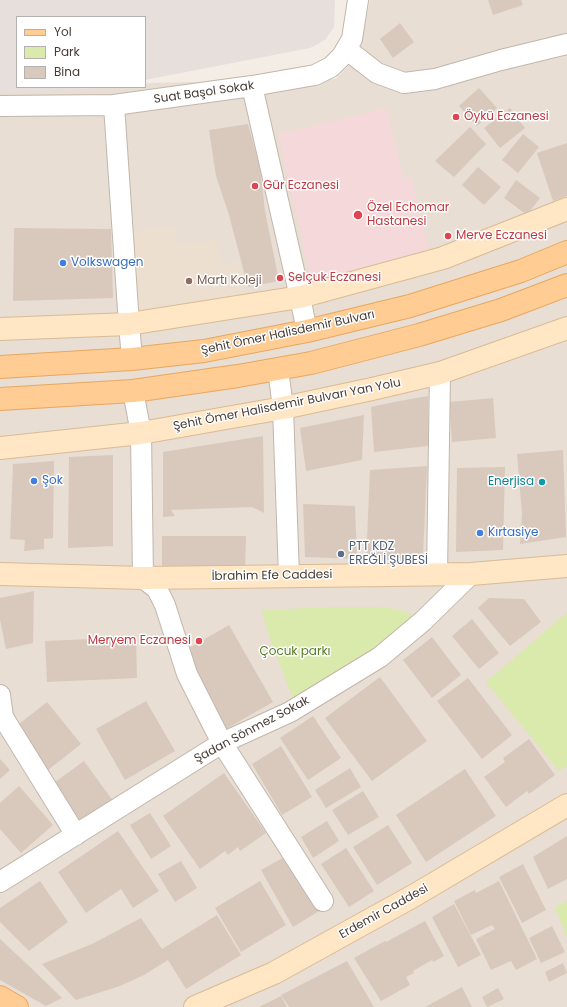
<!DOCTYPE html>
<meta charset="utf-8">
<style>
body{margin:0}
#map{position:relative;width:567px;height:1007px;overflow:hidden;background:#f4ede6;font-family:Poppins,sans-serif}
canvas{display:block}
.legend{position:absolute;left:16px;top:16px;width:130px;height:72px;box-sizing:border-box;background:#fff;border:1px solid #b5b1ae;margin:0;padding:5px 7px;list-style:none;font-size:12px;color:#473c35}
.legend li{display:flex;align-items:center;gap:8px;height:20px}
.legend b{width:20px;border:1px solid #b5b1ae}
</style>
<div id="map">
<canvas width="567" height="1007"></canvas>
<ul class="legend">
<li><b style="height:5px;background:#ffcd93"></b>Yol</li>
<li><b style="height:11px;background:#d9eaac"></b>Park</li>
<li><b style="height:11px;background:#d9c9bd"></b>Bina</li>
</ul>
</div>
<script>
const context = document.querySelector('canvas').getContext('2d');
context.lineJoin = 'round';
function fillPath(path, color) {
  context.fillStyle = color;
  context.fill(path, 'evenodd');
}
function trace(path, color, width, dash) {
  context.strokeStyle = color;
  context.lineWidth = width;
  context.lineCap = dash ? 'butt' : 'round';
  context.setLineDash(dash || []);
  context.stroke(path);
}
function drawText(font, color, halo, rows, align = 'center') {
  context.font = font + ' Poppins,sans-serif';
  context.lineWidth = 3;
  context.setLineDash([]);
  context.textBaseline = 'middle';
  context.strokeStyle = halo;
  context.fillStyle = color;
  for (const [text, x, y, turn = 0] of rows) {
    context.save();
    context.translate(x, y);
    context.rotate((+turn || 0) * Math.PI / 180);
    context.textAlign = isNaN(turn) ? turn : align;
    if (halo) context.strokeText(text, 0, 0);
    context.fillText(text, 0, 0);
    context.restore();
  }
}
fillPath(new Path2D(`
 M370 0H567V1007H0V86L145 87V83L336 79 358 56Z`), '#e8ded3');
fillPath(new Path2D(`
 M0 0H335L334 27 325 40 310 48 145 80V17H17V87H108L90 90 0 92Z`), '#e6dfdb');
fillPath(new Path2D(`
 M173 226 178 246 217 239 220 265 239 262 246 297 137 313 133 232Z`), '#eddfcf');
fillPath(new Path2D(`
 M386 108 404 179 411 176 429 251 312 285 278 134Z`), '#f5d8da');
fillPath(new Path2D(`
 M334 607C354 608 397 604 411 615L412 621 403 629 295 704 268 633 262 610Z
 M567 613V766L559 771 486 682Z
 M567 901V938L555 907Z`), '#d9eaac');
fillPath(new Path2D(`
 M488 0H521L523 5 493 15Z
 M400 23 414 42 393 58 380 39Z
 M479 88 497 108 477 126 459 106Z
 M510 108 525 128 500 148 484 128Z
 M248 124 260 168 265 211 279 281 248 287 229 215 216 176 209 130Z
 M470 127 486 144 454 177 435 161Z
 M523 134 539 147 518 173 502 160Z
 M567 143V196L553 201 537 153Z
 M478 167 501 187 484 205 462 185Z
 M516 180 540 198 527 215 504 198Z
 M14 228 111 229 113 298 13 301Z
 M428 396V446L374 452 371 407 399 401Z
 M493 398 496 438 452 442 449 402Z
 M364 415 362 460 306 471 300 428Z
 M263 436 264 513 252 507 171 510 175 516 163 517V452Z
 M563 450 566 537 520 544 522 514 517 454Z
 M113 455V546L68 548 69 457Z
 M54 461 53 538 44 539V549L24 551 25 540 10 539 13 464Z
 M427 466 423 558 366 561 370 470Z
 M505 467 503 550 456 552 457 468Z
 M303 504 355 506 357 559 305 557Z
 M162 536H246L245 570 162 569Z
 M34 591 33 643 6 649 0 620V598Z
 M489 598 524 599 541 622 510 646 478 608Z
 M472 619 499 653 479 669 452 636Z
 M229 625 273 702 226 729 182 652Z
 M136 637 137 678 47 682 45 641Z
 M432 637 461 675 432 698 403 660Z
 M380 677 427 741 372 781 325 718Z
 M468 678 512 735 482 759 437 701Z
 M146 701 175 751 125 780 96 729Z
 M47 702 81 744 48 770 15 727Z
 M313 716 341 758 308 780 280 738Z
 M529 739 555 775 529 794 527 791 506 807 484 777 505 762 503 758Z
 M281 746 312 797 282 815 252 764Z
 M0 759 10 770 0 779Z
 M84 761 113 801 80 825 51 785Z
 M350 768 361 787 326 808 315 790Z
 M465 769 496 816 426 862 396 815Z
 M224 773 266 833 240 851 238 847 228 855 225 851 200 869 163 816Z
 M19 786 53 825 21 853 0 829V803Z
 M363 791 379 817 348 835 332 810Z
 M150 813 171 846 151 859 130 825Z
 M327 821 339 841 313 858 301 837Z
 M388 825 412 863 377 885 353 847Z
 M118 831 159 891 133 908 121 889 86 913 58 872Z
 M567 836V879L548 889 533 857Z
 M346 848 374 891 349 907 321 864Z
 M288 855 319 911 293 927 261 870Z
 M181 861 197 888 175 902 158 874Z
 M523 864 546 910 522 923 499 877Z
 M40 881 68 922 29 951 0 922V908Z
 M260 881 286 925 241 952 215 908Z
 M499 881 537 959 516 970 511 961 491 970 476 939 495 929 492 925 471 935 454 901 475 890 476 893Z
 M454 904 481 955 458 967 432 917Z
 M217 915 241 955 186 989 168 960 144 975 120 986 76 1000 42 964 92 944 141 918 162 949Z
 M425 921 444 956 433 962 432 960 413 971 414 973 406 977 410 985 381 1001 354 958 385 941 386 942Z
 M552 926 565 952 541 963 529 938Z
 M0 939 29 966 62 998 46 1006 0 980Z
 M347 961 374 1007H289L281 995Z
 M563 963 567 973 549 982 545 972Z
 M462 987 472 1007H425Z
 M498 988 504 999 487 1007 482 997Z
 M281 996 287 1007H259Z`), '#d9c9bd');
const street = new Path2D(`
 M346 49 377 73 404 83 435 79 501 60 567 44
 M252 86 300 297 307 331
 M114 105 129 324 132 359
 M0 106 114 105 252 86 315 75 331 67 342 56 352 39 358 0
 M278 369 283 408 289 576
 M133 391 141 433 143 578 157 589 165 605 187 674 222 743 323 901
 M437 574 440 373
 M0 695 3 717 76 835
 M0 882 222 743 290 712 380 657 423 621 471 574`);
const secondary = new Path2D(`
 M0 329 129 324 300 297 443 258 567 209
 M0 448 141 433 283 408 372 389 440 373 567 328
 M0 574 143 578 471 574 567 566
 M195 1007 274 973 415 895 567 805`);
const primary = new Path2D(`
 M0 367 132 359 204 351 307 331 410 306 521 271 567 252
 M0 399 133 391 238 376 311 363 419 335 501 310 567 285
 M0 997 17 1007`);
trace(street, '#c2b6ab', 22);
trace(secondary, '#d9bb95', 24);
trace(primary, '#e9a65e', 24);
trace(street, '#fff', 20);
trace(secondary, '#ffe6c4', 22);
trace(primary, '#ffcd93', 22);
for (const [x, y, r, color] of [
 [456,117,4,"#e0444e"],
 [255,186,4,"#e0444e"],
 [358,215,5,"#e0444e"],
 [448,236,4,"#e0444e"],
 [63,263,4,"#3f7fe0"],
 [280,278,4,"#e0444e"],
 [189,281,4,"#8d6e63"],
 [34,481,4,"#3f7fe0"],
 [542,482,4,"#0f9aa8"],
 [480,533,4,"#3f7fe0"],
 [341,554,4,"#5c6f8a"],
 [199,641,4,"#e0444e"]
]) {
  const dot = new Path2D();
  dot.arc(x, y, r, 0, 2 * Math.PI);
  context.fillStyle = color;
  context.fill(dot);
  trace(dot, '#fff', 1.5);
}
drawText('12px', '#473c35', '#fff', [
 ["Suat Başol Sokak",204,93,-8],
 ["Şehit Ömer Halisdemir Bulvarı",288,333,-12],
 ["Şehit Ömer Halisdemir Bulvarı Yan Yolu",287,405,-11],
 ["İbrahim Efe Caddesi",272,576,-1],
 ["Şadan Sönmez Sokak",252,730,-28],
 ["Erdemir Caddesi",384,912,-29]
]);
drawText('12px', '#be3a42', '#fff', [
 ["Öykü Eczanesi",464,117],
 ["Gür Eczanesi",263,186],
 ["Özel Echomar",367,208],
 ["Hastanesi",367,222],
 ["Merve Eczanesi",456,236],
 ["Selçuk Eczanesi",288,278],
 ["Meryem Eczanesi",191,641,"right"]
], 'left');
drawText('12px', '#366cbe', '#fff', [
 ["Volkswagen",71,263],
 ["Şok",42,481],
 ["Kırtasiye",488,533]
], 'left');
drawText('12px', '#785e54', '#fff', [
 ["Martı Koleji",197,281]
], 'left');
drawText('12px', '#0d838f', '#fff', [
 ["Enerjisa",534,482]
], 'right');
drawText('12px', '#4e5e75', '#fff', [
 ["PTT KDZ",349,547],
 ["EREĞLİ ŞUBESİ",349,561]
], 'left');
drawText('12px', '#557b25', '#fff', [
 ["Çocuk parkı",295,652]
]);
</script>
